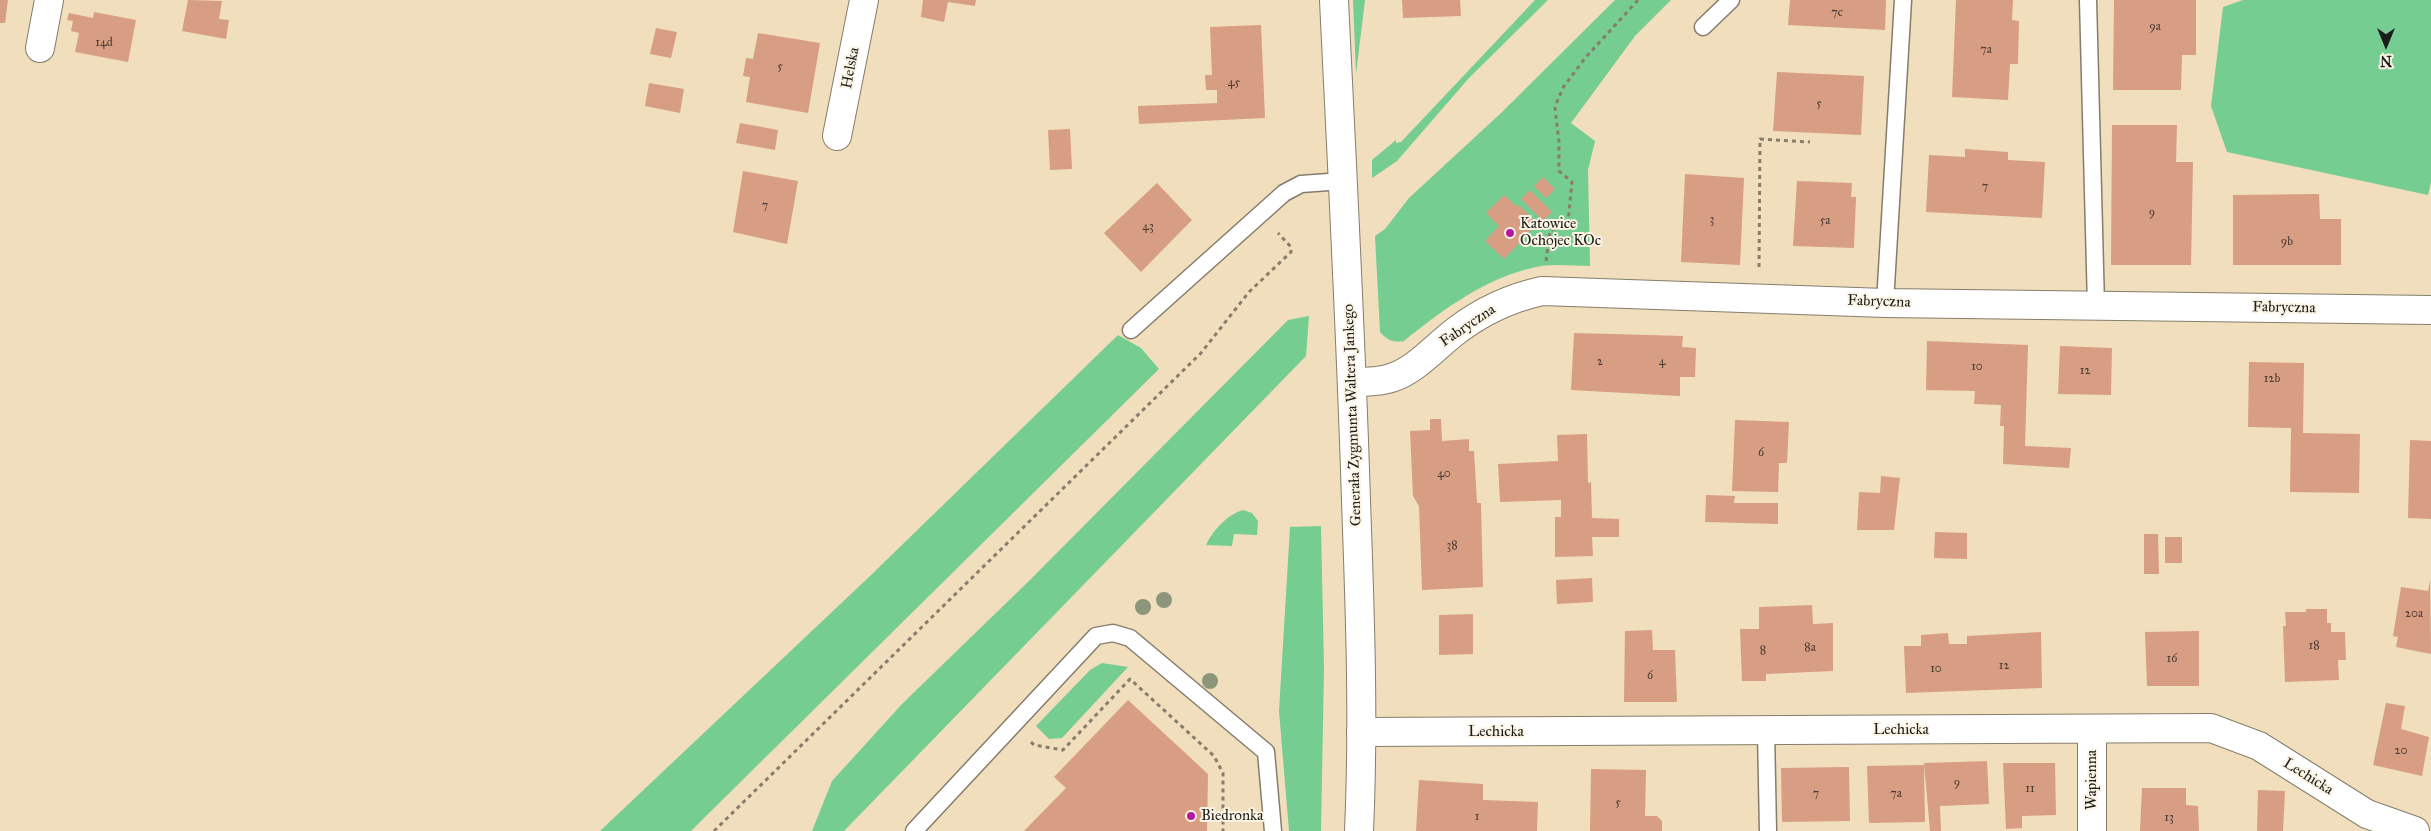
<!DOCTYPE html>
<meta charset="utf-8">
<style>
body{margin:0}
#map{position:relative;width:2431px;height:831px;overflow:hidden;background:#f0debc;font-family:"IM FELL Great Primer",serif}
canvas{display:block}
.north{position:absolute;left:2361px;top:20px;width:50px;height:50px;-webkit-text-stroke:4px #fcf5e5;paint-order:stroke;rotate:180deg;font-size:14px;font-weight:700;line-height:20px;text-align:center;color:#1c1c1c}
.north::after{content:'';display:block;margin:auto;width:18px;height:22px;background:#1c1c1c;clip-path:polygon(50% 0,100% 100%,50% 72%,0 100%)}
</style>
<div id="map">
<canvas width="2431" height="831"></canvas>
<div class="north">N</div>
</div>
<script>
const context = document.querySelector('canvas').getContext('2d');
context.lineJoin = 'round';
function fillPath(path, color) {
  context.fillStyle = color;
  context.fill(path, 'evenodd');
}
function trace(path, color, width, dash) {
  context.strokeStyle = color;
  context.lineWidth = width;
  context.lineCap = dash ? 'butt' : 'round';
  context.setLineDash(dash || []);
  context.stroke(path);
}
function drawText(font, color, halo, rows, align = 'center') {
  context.font = font + ' "IM FELL Great Primer",serif';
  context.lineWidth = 4;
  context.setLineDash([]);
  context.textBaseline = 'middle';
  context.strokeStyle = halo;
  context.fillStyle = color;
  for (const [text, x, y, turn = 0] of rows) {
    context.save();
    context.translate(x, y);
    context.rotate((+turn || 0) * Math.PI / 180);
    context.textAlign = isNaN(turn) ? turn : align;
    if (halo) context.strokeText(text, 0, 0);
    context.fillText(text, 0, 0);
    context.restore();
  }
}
fillPath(new Path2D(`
 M1353 0H1365L1356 74Z
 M1535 0H1548L1469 78 1397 161 1372 178V160L1396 140V143L1401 142Z
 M1615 0H1671L1635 36 1571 123 1595 141 1588 170 1590 266C1571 266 1551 263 1532 268 1484 279 1441 311 1404 341 1393 343 1387 340 1380 332L1375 236 1385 229 1409 198 1501 113Z
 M2243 0H2431V182L2428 195 2227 152 2211 106 2223 7Z
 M1309 316 1306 356 844 831H812L832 781 903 703 1031 579 1288 320Z
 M1118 335 1141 348 1159 369 701 821 691 831H600L869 577Z
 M1243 510 1252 513 1258 521 1257 535 1234 534 1232 546 1206 545C1213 530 1227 515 1243 510Z
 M1321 526 1324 668 1321 831H1289L1279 711 1290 527Z
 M1102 663 1128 667 1062 738 1049 739 1036 726 1090 670Z`), '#76cd92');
fillPath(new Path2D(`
 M0 0H8L5 23H0Z
 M188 0 222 1 219 19 229 20 226 39 182 31Z
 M923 0H976L975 6 948 2 944 22 921 17Z
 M1402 0H1460L1461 16 1403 18Z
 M1790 0H1886L1885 30 1788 25Z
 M1956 0H2013L2012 20 2019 21 2018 64H2010L2008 100 1952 97Z
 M2114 0H2196V55H2182L2181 90H2113Z
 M94 12 136 20 128 62 75 52 79 33 71 31 73 21 67 20 69 13 93 18Z
 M1261 25 1265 118 1139 124 1138 106 1217 103V90H1206L1205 75H1212L1210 27Z
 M656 28 677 32 671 58 650 54Z
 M758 33 820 43 808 113 746 102 750 77 743 76 746 58 753 59Z
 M1777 72 1864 76 1861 135 1773 131Z
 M649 83 684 89 680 113 645 106Z
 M740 123 778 130 775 150 736 143Z
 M2112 125H2177L2176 162H2193L2191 265H2111Z
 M1070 129 1072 169 1050 170 1048 130Z
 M1965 149 2008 152V160L2045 162 2042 218 1926 212 1929 155 1965 157Z
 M743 171 798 181 787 244 733 232Z
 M1685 174 1744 178 1740 265 1681 262Z
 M1543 177 1555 189 1546 198 1534 186Z
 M1797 181 1852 183 1851 197H1856L1854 248 1793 246Z
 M1157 183 1192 220 1141 272 1104 233Z
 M1530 190 1552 212 1543 221 1521 199Z
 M2319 194 2320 219H2341V265H2233V195Z
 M1504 195 1517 207 1519 205 1538 223 1504 259 1485 241 1499 226 1486 213Z
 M1574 333 1683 336 1682 347 1696 348 1695 377H1680V396L1571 390Z
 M1927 341 2028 345 2025 446 2071 448 2069 468 2003 464 2004 426H2000L2001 405 1974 404 1975 391 1926 390Z
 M2060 346 2112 348 2111 395 2058 394Z
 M2249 362 2304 363 2303 433 2360 434 2359 493 2290 492 2291 428 2248 427Z
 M1430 419H1441L1442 441 1469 439V451H1474L1477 503H1481L1483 587 1422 590 1419 506 1413 496 1410 431 1430 430Z
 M1735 420 1789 422 1787 463H1779L1778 492 1732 491Z
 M1587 434 1588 483 1591 482 1592 518 1619 519V537H1592L1593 556 1555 557V517H1561V500L1500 502 1498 464 1558 461 1557 435Z
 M2410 440 2431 441V519L2408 518Z
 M1881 476 1900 478 1894 530H1857L1859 492 1880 493Z
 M1706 495 1735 496 1734 503H1778V524L1705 522Z
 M1935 532 1967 533V559L1934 558Z
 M2144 534H2158L2159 574H2144Z
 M2165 537H2182V563H2165Z
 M1592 578 1593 602 1557 604 1556 580Z
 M2430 580 2431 654 2396 647 2398 637 2393 636 2401 587 2428 591Z
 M1812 605 1813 624 1833 623V671L1766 674V681H1742L1740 629H1759V607Z
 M2306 609H2327V623H2331V632H2345L2346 660H2338L2339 680 2285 682 2283 626H2286L2285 612H2306Z
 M1473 614V654L1439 655V615Z
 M1652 630 1653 650H1675L1677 702H1624L1625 631Z
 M2199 631V686H2147L2145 632Z
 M2041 632 2042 688 1906 693 1904 646H1921V635L1948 633 1949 644H1967V636Z
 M1128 700 1208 774 1207 831H1024L1066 788 1054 777Z
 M2386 703 2405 706 2401 729 2429 737 2422 776 2373 765Z
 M1987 761 1989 804 1940 806 1941 831H1930L1924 763Z
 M2003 763H2055L2056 815 2022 816V828L2006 829Z
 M1924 765 1925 822 1869 823 1867 766Z
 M1849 767 1850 821 1782 822 1781 768Z
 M1591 769 1646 770 1645 816H1657L1662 821V831H1590Z
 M1419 780 1483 784V800L1538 802 1537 831H1416Z
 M2142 788H2186V805L2198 806 2199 831H2140Z
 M2258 790 2285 791 2283 831H2257Z`), '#d89e83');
const service = new Path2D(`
 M2088 0 2096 306
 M1703 27 1731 0
 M1885 303 1903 0
 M1131 330 1284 193 1301 184 1343 181
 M1766 731 1768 831
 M914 831 1096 636 1113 633 1130 638 1266 752 1273 831`);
const minor = new Path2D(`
 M40 48 49 0
 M837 136 864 0
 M1353 382C1365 382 1379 382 1391 378 1415 371 1436 346 1456 331 1482 311 1510 298 1542 291L1885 303 2431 310
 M1361 732 2211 728 2259 746 2367 814 2415 831
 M2092 831V729`);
const tertiary = new Path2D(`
 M1334 0C1342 167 1351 334 1356 501 1360 611 1364 721 1359 831`);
trace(service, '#867d6c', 19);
trace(minor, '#867d6c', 30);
trace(tertiary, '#867d6c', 30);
trace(new Path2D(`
 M1546 261 1550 231 1568 222 1572 182 1559 171V142L1555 108 1558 99 1564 86 1586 57 1638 0
 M1759 267 1760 139 1810 142
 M1031 742 1034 745 1063 750 1130 679 1214 756 1223 773V831
 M714 831 1201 353 1249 292 1291 252V247L1278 233`), '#867d6c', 3, [4, 4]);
trace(service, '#fff', 16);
trace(minor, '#fff', 28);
trace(tertiary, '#fff', 28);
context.fillStyle = '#8d957b';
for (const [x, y] of [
 [1164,600],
 [1143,607],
 [1210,681]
]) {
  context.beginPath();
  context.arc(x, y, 8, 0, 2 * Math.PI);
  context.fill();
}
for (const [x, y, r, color] of [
 [1510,233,5,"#b5179e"],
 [1191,816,5,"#b5179e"]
]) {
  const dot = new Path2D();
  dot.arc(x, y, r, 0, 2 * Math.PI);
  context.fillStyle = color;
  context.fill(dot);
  trace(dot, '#fcf5e5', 2);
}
drawText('12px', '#4b3c36', null, [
 ["7c",1837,13],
 ["9a",2155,27],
 ["14d",104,43],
 ["7a",1986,50],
 ["5",780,67],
 ["45",1234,83],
 ["5",1819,104],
 ["7",1985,187],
 ["7",765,206],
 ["9",2152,213],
 ["3",1712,220],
 ["5a",1825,221],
 ["43",1148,227],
 ["9b",2287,242],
 ["2",1600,362],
 ["4",1662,362],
 ["10",1977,367],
 ["12",2085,371],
 ["12b",2272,379],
 ["6",1761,453],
 ["40",1444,474],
 ["38",1452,546],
 ["20a",2414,614],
 ["18",2314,646],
 ["8a",1810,648],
 ["8",1763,651],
 ["16",2172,659],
 ["12",2004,666],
 ["10",1936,669],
 ["6",1650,676],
 ["20",2401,751],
 ["9",1957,783],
 ["11",2030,789],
 ["7",1816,794],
 ["7a",1896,794],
 ["5",1618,803],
 ["1",1477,817],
 ["13",2169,818]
]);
drawText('15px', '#1c1c1c', '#fcf5e5', [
 ["Helska",851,68,-79],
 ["Fabryczna",1879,302,2],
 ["Fabryczna",2284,308,1],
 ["Fabryczna",1468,326,-34],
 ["Generała Zygmunta Waltera Jankego",1353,415,-92],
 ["Lechicka",1901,730],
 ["Lechicka",1496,732],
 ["Lechicka",2308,777,32],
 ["Wapienna",2092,780,-90]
]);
drawText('15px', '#1c1c1c', '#fcf5e5', [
 ["Katowice",1520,224],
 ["Ochojec KOc",1520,241],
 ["Biedronka",1201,816]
], 'left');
</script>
